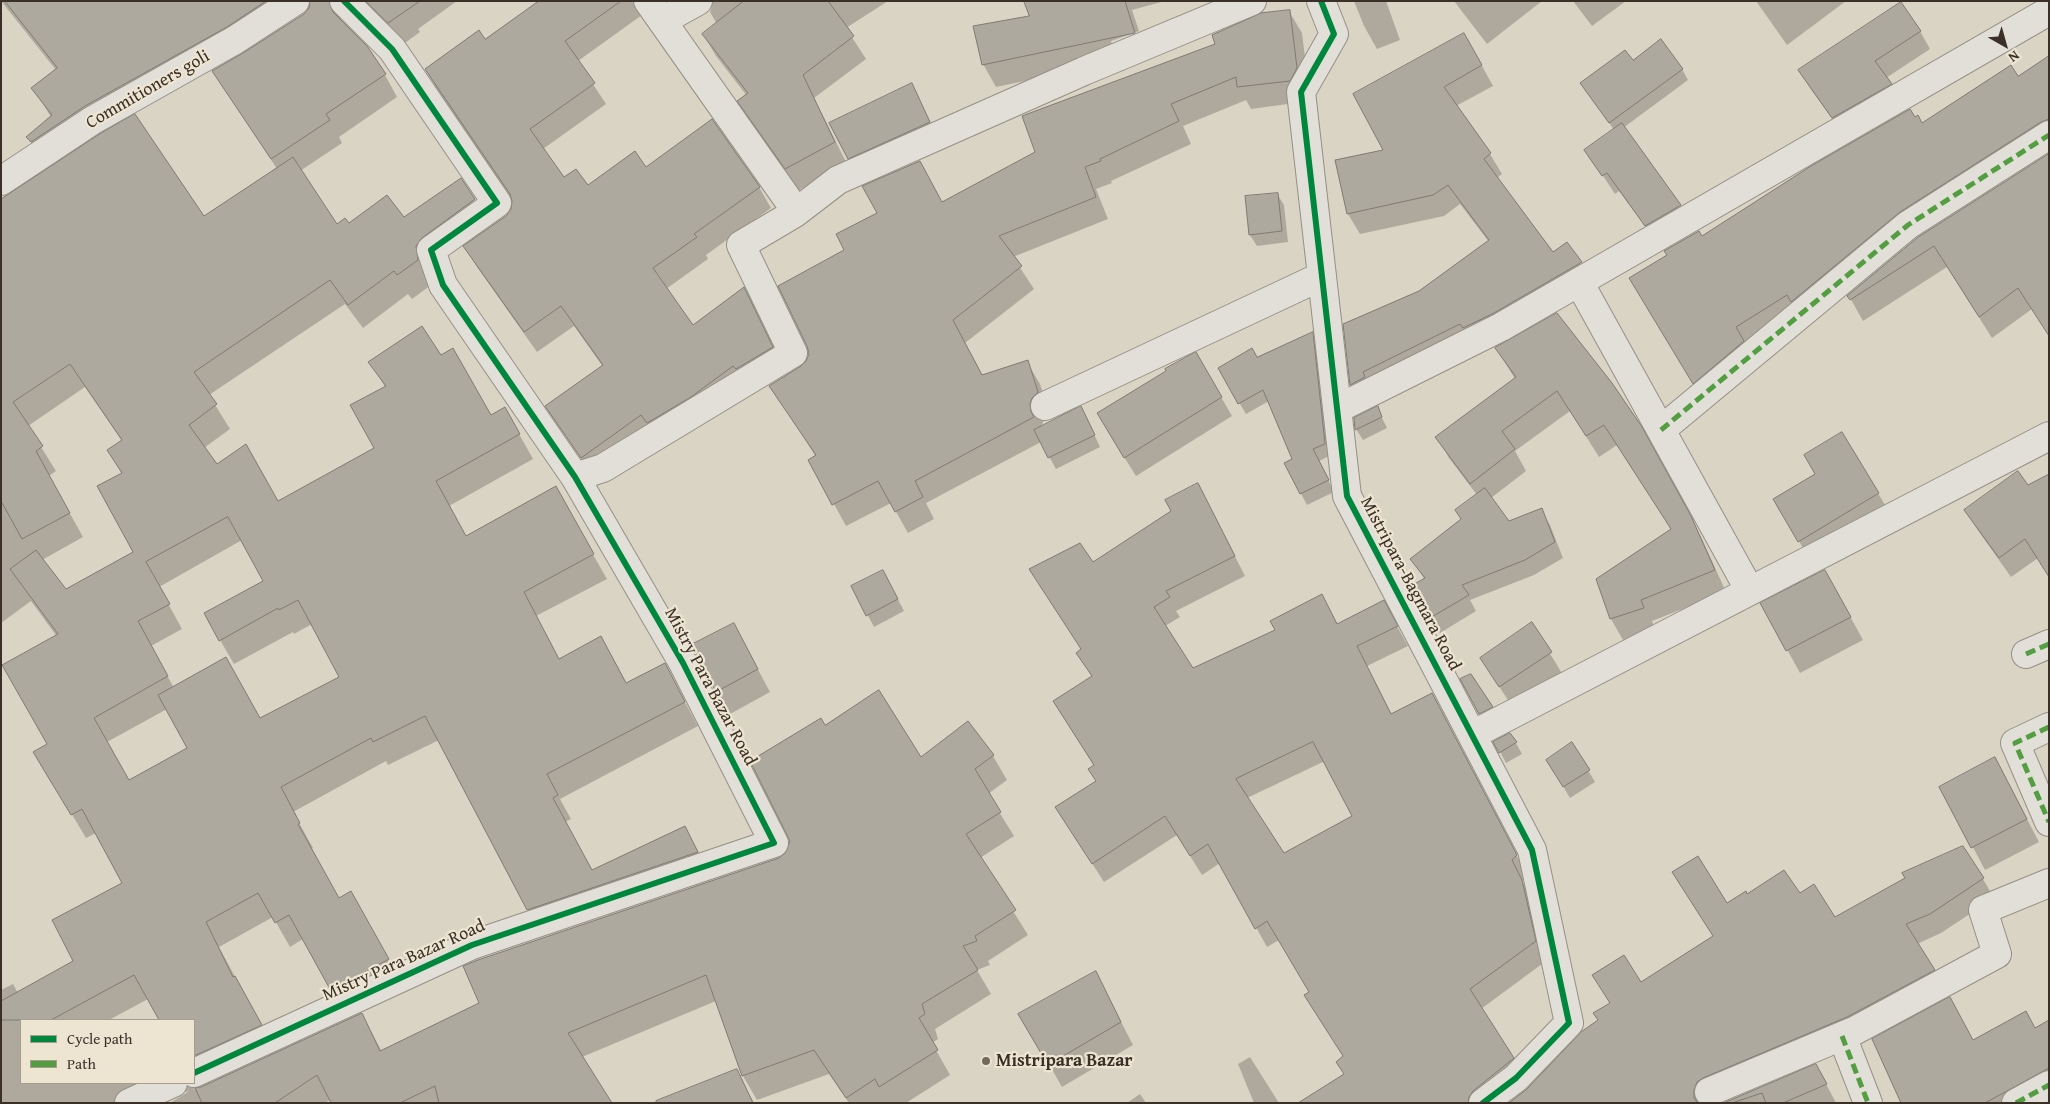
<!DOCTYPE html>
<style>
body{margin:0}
#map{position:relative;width:2050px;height:1104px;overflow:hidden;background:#dad4c4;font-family:"Gentium Book Plus",serif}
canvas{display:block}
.frame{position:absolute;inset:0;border:2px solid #3b3028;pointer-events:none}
.legend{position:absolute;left:20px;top:1019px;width:175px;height:65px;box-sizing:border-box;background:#ede5d2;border:1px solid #a69d8e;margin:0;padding:6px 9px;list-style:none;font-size:15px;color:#3b3028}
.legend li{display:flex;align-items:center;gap:10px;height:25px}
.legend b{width:25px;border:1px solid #a69d8e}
.north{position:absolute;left:1980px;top:20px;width:50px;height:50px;-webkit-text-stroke:4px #ede5d2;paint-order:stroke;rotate:142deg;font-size:14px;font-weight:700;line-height:20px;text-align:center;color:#3b3028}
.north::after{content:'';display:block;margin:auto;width:18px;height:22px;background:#3b3028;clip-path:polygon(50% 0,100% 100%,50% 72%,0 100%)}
</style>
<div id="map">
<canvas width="2050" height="1104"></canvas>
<div class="frame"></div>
<ul class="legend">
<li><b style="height:6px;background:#00873e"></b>Cycle path</li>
<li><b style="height:6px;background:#529e41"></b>Path</li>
</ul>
<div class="north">N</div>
</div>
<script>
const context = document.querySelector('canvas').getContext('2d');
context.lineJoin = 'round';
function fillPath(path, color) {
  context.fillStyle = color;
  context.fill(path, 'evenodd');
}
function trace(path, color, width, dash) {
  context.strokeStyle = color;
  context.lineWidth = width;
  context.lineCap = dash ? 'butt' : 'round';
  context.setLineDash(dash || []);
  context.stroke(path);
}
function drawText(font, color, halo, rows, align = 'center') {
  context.font = font + ' "Gentium Book Plus",serif';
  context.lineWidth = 4.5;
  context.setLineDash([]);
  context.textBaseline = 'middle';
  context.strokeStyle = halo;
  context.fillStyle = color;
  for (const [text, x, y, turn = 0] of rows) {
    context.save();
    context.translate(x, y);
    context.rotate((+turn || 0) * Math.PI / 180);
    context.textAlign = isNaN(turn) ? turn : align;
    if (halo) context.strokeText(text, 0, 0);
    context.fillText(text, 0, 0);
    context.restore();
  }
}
fillPath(new Path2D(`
 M1 1H457L418 29 420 32 402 45 345 12 341 20 385 75 397 97 339 137 342 143 300 171 337 226 404 219 461 180 488 224 435 262 431 285 412 299 408 294 363 328 345 304 209 395 230 429 204 448 217 465 278 503 375 449 385 387 370 362 441 356 491 417 505 409 533 459 449 506 466 538 555 488 607 579 536 616 559 660 615 662 627 684 664 664 698 726 560 799 571 819 565 822 592 871 685 827 711 876 542 934 439 740 388 765 386 761 293 812 313 848 311 849 339 899 364 917 401 984 346 1015 303 939 290 947 273 917 219 947 274 1049 201 1083 193 1090 201 1088 362 1014 382 1052 780 859 788 853 825 727 921 758 993 756 1007 780 988 794 1014 836 980 858 1028 935 988 961 990 965 977 970 991 994 935 1029 938 1039 932 1043 950 1075 906 1103H849L829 1074 757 1100 743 1076 716 1001 582 1057 611 1103H332L331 1099 325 1103H170L189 1091 181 1093 159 1103H1V990L13 984 18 993 75 962 123 883 96 833 86 838 49 776 48 745 74 660 31 601 1 623V201L204 218 277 169 214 71 305 15 310 8 299 10 40 159 28 137 51 117 33 88 56 70ZM85 387 122 441 108 450 122 474 134 553 65 591 42 560 83 537 49 476 56 471 28 426ZM242 540 264 581 220 640 234 664 293 632 294 634 312 624 341 677 260 720 174 688 151 646 182 629 159 587ZM167 709 188 748 129 781 107 742ZM148 999 160 1020H194V1083H21V1020H109Z
 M552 1H634L642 15 578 61 606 104 543 149 564 179 587 187 646 168 759 187 771 208 706 255 708 259 666 289 693 326 744 289 784 368 594 478 547 407 603 367 574 326 537 352 477 267 465 247 507 216 512 211 513 200 438 91 426 70 485 40Z
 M697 1H888L846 28 866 59 814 98 847 164 799 190 752 123 739 101 747 96 716 56 703 34 717 24 710 12 712 7 703 9Z
 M1025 1H1165L1132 10 1139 31 1111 41 1116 62 996 87 983 64 1031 17Z
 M1354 1H1386L1400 40 1377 49 1364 26Z
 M1454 1H1542L1487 44Z
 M1573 1H1626L1592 26Z
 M1756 1H1846L1787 45Z
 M1289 11 1302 33 1309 90 1302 102 1251 109 1246 100 1183 126 1191 144 1111 181 1112 183 1096 189 1108 219 1013 257 1034 289 965 343 983 376 1027 362 1040 384 1050 414 1044 420 1041 427 1087 419 1100 447 1056 469 1041 442 926 503 934 519 908 533 891 503 846 526 810 460 816 457 771 386 802 367 942 203 1037 152 1216 45Z
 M1920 31 1930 49 1886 78 1901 102 1844 135 1810 88 1800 71Z
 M1476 55 1493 86 1456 106 1490 154 1502 174 1497 178 1553 254 1567 244 1593 283 1363 405 1351 385 1345 325 1420 292 1489 242 1460 204 1444 216 1360 234 1348 214 1337 161 1385 151 1355 95Z
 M2049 57V146L1912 234 1706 404 1643 300 1702 237 1915 118 1922 124 2017 78Z
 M1632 62 1682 69 1688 80 1623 128 1679 206 1691 225 1658 244 1619 191 1615 194 1586 150 1614 130 1582 83Z
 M911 85 942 145 862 180 849 158Z
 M2049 155V335L2032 309 1992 338 1947 267 1863 321 1849 296Z
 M1277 194 1284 205 1288 242 1257 246 1250 235Z
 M1312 334 1318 345 1331 455 1319 461 1334 492 1307 505 1285 463 1293 459 1269 401 1246 414 1219 369 1257 358Z
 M1496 348 1653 450 1702 539 1726 592 1652 621 1655 629 1623 640 1611 619 1598 580 1672 530 1617 445 1599 457 1570 411 1515 451 1526 471 1491 498 1509 522 1541 510 1550 525 1563 558 1534 575 1470 600 1476 611 1440 633 1413 586 1425 580 1412 559 1462 520 1477 495 1449 458 1437 437 1515 379Z
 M1196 354 1232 416 1136 476 1109 433Z
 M1377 408 1387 428 1363 440 1356 429Z
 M1198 484 1245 576 1176 611 1180 617 1165 626 1193 670 1276 631 1322 596 1338 625 1394 621 1408 646 1367 666 1392 715 1443 714 1527 875 1522 881 1533 901 1546 961 1481 1009 1524 1078 1493 1103H1300L1345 1075 1344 1057 1310 993 1279 940 1267 947 1220 863 1202 875 1177 835 1104 882 1068 826 1097 781 1094 766 1054 702 1092 677 1078 653 1082 650 1030 570 1093 564 1172 512ZM1325 761 1354 817 1284 855 1247 798Z
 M2027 486 2038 558 2011 577 1977 529 1966 510Z
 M1878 493 1889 512 1810 560 1775 500Z
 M889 582 904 611 874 627 853 587Z
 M1838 594 1863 640 1800 673 1762 604Z
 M1532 624 1563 675 1513 708 1481 658Z
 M746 647 770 692 730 714 717 691Z
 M1495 742 1516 743 1522 754 1506 763Z
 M1572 744 1595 782 1570 798 1554 771Z
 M2007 781 2039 842 1985 870 1941 787Z
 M1983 879 1994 898 1941 933 1917 944 1945 990 1707 1103H1511L1526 1091 1641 983 1714 937 1727 905 1747 895H1799L1834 919Z
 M1096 973 1133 1045 1062 1087 1020 1014Z
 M2049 1022V1094L2031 1103H1903L1973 1042 2035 1030Z
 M1250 1057 1279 1103H1254L1238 1064Z
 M1816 1065 1836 1103H1727Z
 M736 1070 754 1103H654Z
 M1140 1094 1146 1103H1127Z`), '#0003');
const building = new Path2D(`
 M5 1H266L227 27 85 106 31 142 26 137 52 115 31 88 57 68Z
 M310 1H329L333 12 367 46 386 74 326 114 330 120 271 159 212 71 243 53 304 14 309 8Z
 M366 1H420L388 23Z
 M539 1H621L565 41 595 83 530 129 564 177 576 169 588 185 635 151 646 167 712 119 760 187 694 234 697 237 653 268 693 325 744 287 773 347 736 369 733 366 691 397 647 423 641 415 581 458 545 406 603 365 561 306 524 332 463 246 506 216 511 209 512 201 510 194 425 69 479 30 485 39Z
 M744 1H828L854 36 803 75 835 142 785 169 737 101 748 93 702 34Z
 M1024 1H1125L1135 33 982 65 973 26 1029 16Z
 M1901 2 1921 31 1875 61 1892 84 1832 118 1798 70Z
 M1290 10 1297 68 1290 81 1237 87 1236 77 1171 104 1179 121 1100 159 1101 161 1085 167 1096 197 999 236 1022 266 953 320 982 375 1028 360 1038 392 1032 398 1030 404 1031 412 1034 417 915 481 923 497 895 512 878 481 832 505 808 460 816 455 769 386 801 366 806 361 809 354 807 346 778 286 844 250 836 234 877 213 862 186 920 161 942 202 1035 152 1022 116 1215 44 1212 35 1261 13Z
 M1464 33 1482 65 1444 87 1491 153 1484 159 1553 252 1567 242 1582 262 1494 313 1463 328 1460 324 1363 372 1365 377 1350 385 1343 324 1419 291 1489 240 1448 185 1433 195 1347 214 1335 160 1383 150 1353 94Z
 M1661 39 1683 69 1609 123 1580 83 1625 50 1633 60Z
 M2049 56V119L2041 122 1900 212 1791 302 1787 295 1736 327 1744 341 1693 384 1629 278 1667 255 1664 251 1699 231 1702 236 1811 166 1910 109 1915 117 1918 115 1922 123 2011 65 2018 76Z
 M912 83 930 122 848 159 829 123Z
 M135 114 204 216 293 157 337 224 345 218 349 223 387 195 404 217 461 178 475 199 422 238 416 246 418 260 397 275 394 271 348 305 330 280 194 372 217 404 189 425 217 464 246 444 278 501 374 448 350 405 386 386 368 362 422 326 441 355 453 348 491 415 505 407 520 434 436 481 466 536 556 486 594 554 524 592 559 659 601 636 626 683 665 663 685 702 547 774 558 795 553 798 592 870 685 826 698 852 527 910 425 716 373 742 371 738 281 787 300 823 298 824 339 898 351 891 389 959 331 991 289 915 275 923 258 893 206 922 233 977 235 976 262 1025 194 1056V1020H159L134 975 51 1020H1V1001L73 961 52 920 122 883 82 809 71 815 33 752 47 744 2 665 58 634 10 569 36 550 66 589 133 552 97 486 122 473 107 450 122 440 70 364 13 402 43 446 36 451 70 513 22 539 1 501V199L101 133ZM228 517 263 581 204 613 219 641 278 608 279 610 298 600 339 677 260 718 226 657 158 695 187 748 129 780 94 718 168 676 138 621 170 604 146 562Z
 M1622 123 1681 205 1645 226 1607 173 1602 176 1584 150Z
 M2049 154V336L2018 288 1979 317 1934 246 1850 300 1847 296 1917 238Z
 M1278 193 1282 231 1249 235 1245 196Z
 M1557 313 1612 383 1642 427 1691 516 1715 570 1641 600 1644 608 1610 619 1596 579 1671 529 1604 425 1586 436 1557 391 1502 431 1515 449 1470 484 1435 437 1516 377 1495 348Z
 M1313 332 1325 444 1313 449 1329 480 1300 494 1284 463 1292 459 1263 390 1238 404 1218 368 1252 348 1257 357Z
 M1196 352 1222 397 1124 458 1097 413 1166 371 1165 369Z
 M1081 406 1095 435 1048 458 1034 430Z
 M1378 406 1382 417 1355 430 1354 418Z
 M1842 432 1879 493 1798 542 1773 499 1815 474 1804 455Z
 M2018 471 2028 485 2049 474V577L2025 539 1999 558 1964 510Z
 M1198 483 1235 556 1166 591 1170 597 1154 607 1193 668 1275 630 1270 621 1322 594 1337 624 1384 600 1398 626 1357 646 1391 714 1432 693 1517 855 1512 860 1522 880 1536 941 1470 989 1514 1058 1473 1091 1469 1097 1468 1103H1298L1344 1074 1336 1062 1343 1056 1304 995 1309 992 1267 921 1255 929 1208 844 1190 856 1165 816 1092 864 1055 807 1096 781 1088 769 1094 765 1053 701 1092 676 1076 653 1081 649 1029 569 1080 543 1093 562 1171 511 1165 500ZM1313 742 1352 816 1284 853 1236 779Z
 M1485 488 1509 521 1542 508 1555 542 1525 560 1462 585 1469 595 1430 618 1426 613 1411 586 1425 578 1410 559 1461 519 1455 510Z
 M883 570 898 599 866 616 851 586Z
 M1825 570 1851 617 1786 651 1760 603Z
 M1532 622 1552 652 1499 687 1480 658Z
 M734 623 758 669 716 692 691 645Z
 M1471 674 1493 707 1479 714 1460 679Z
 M879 690 921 757 968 721 994 755 975 769 1001 812 966 834 1016 910 975 936 977 941 963 946 978 970 922 1004 925 1014 919 1018 938 1050 879 1087 875 1079 846 1098 814 1050 742 1076 706 975 568 1033 612 1103H439L435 1086 400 1103H331L317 1075 275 1103H202L195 1088 201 1087 362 1013 380 1051 479 1003 463 966 478 960 779 858 786 852 790 841 750 761 821 718 825 725Z
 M1510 733 1517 742 1499 753 1493 742Z
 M1572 742 1590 770 1563 787 1546 760Z
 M1995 757 2027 819 1971 848 1939 787Z
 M1963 846 1984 878 1930 914 1906 924 1935 970 1847 1017 1703 1078 1697 1082 1694 1090V1098L1698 1103H1509L1527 1089 1581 1032 1598 1020 1593 1013 1610 1003 1592 975 1624 955 1641 982 1713 936 1672 872 1698 856 1727 903 1746 891 1747 894 1784 870 1800 893 1814 884 1835 917 1905 878 1902 873Z
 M1096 971 1121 1022 1048 1065 1018 1014Z
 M1950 997 1973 1040 2026 1011 2035 1028 2049 1020V1068L1985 1103H1901L1872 1039Z
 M1816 1064 1827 1084 1783 1103H1766L1762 1093 1732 1103H1724Z
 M737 1069 753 1103H656V1101Z`);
fillPath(building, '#ada99e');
trace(building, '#7f7a72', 1);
const street = new Path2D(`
 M648 1 796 211
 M1321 1 1334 34 1301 92 1347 496 1532 850 1569 1023 1516 1078 1483 1103
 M662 21 698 1
 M1 181 93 120 235 40 295 1
 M1579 282 1750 591
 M1045 406 1322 276
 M1337 409 1501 327 2049 11
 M1661 430 1908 225 2049 135
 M575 477 603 468 793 353 741 245 795 213 838 180 1084 71 1252 1
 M2026 654 2049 644
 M2049 727 2015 743 2049 822
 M1472 735 2049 436
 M1842 1036 1868 1103
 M194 1073 472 945 774 843 683 663 575 477 443 285 431 250 497 203 392 49 344 1
 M1709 1092 1854 1031 1997 954 1983 910 2049 883
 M129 1103 173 1083
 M2016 1103 2049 1085`);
trace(street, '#959086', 30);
trace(street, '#e2dfd8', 28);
trace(new Path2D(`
 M1661 430 1908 225 2049 135
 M2026 654 2049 644
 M2049 727 2015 743 2049 822
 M1842 1036 1868 1103
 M2016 1103 2049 1085`), '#529e41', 5, [10, 5]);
trace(new Path2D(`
 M1321 1 1334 34 1301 92 1347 496 1532 850 1569 1023 1516 1078 1483 1103
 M194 1073 472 945 774 843 683 663 575 477 443 285 431 250 497 203 392 49 344 1`), '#00873e', 6);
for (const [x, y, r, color] of [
 [986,1061,5,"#73695f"]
]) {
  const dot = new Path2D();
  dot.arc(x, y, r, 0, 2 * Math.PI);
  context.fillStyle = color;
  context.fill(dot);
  trace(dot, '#ede5d2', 2);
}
drawText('18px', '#3b3028', '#ede5d2', [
 ["Commitioners goli",148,90,-30],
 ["Mistripara-Bagmara Road",1410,584,62],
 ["Mistry Para Bazar Road",710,687,62],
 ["Mistry Para Bazar Road",404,961,-24]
]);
drawText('bold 18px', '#3b3028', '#ede5d2', [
 ["Mistripara Bazar",996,1061]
], 'left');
</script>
